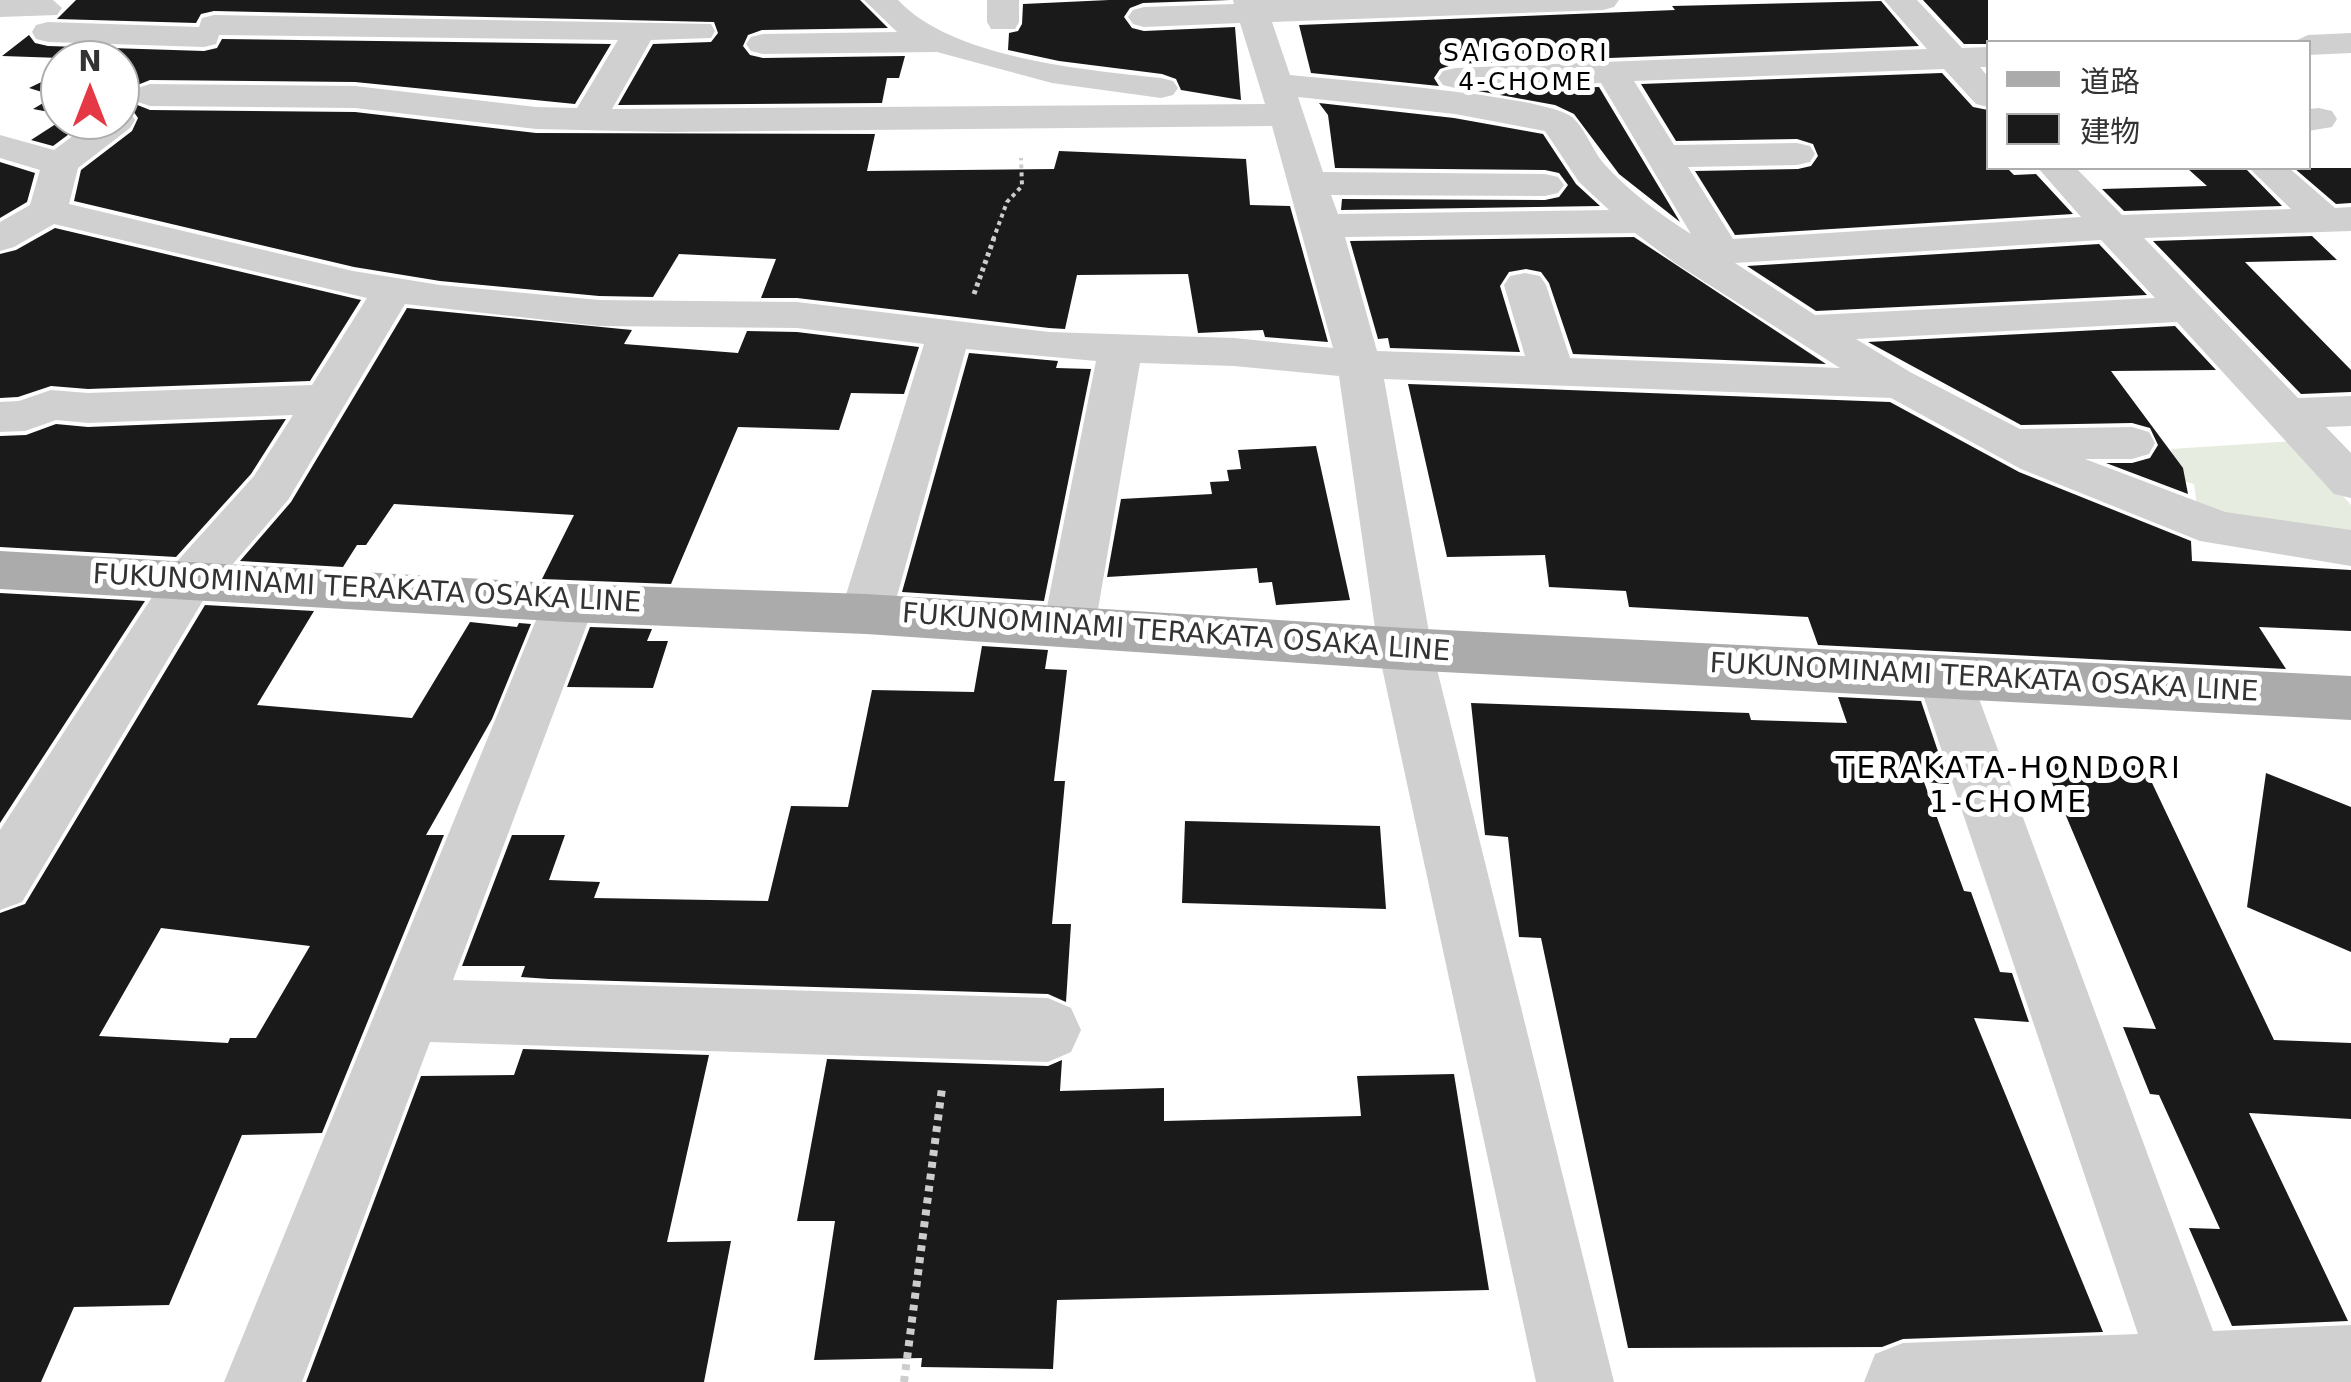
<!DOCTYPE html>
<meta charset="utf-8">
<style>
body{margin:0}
#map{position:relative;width:2351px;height:1382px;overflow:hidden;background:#fff;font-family:"DejaVu Sans","Noto Sans JP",sans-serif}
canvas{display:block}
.legend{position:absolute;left:1986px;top:40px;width:325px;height:130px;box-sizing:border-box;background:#fff;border:2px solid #adadad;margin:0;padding:12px 18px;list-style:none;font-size:30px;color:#333}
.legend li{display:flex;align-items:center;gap:20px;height:50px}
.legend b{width:50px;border:2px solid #adadad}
.north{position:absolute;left:40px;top:40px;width:100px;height:100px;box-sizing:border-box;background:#fff;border:2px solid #adadad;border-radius:50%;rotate:0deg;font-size:28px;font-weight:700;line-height:40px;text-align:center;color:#333}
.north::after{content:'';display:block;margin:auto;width:35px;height:45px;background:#e63946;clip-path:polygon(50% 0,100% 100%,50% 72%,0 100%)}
</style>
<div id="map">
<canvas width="2351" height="1382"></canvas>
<ul class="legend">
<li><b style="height:12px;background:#ababab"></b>道路</li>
<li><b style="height:28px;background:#1a1a1a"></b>建物</li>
</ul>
<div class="north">N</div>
</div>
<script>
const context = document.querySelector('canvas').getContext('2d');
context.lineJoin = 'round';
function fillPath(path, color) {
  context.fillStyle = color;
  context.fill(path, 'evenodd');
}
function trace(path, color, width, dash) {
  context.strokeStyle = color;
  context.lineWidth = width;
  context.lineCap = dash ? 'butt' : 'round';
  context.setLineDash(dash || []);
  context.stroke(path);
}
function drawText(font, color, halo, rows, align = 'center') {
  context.font = font + ' "DejaVu Sans",sans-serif';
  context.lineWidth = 10;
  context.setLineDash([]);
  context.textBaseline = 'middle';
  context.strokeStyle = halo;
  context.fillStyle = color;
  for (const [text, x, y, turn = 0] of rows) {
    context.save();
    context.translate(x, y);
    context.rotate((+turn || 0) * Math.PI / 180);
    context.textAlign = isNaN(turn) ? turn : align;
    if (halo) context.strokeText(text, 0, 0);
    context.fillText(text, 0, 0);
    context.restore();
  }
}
fillPath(new Path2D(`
 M2294 441 2351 505V533L2198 512 2194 484 2179 480 2171 449Z`), '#e6ecdf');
fillPath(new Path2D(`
 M76 0H860L888 28 762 30 748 35 743 46 750 55 763 58 905 56 899 78H887L882 103 618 105 653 44 711 42 718 33 714 22 214 11 201 14 196 23 57 19Z
 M1109 0H1230L1143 3 1130 8 1124 17 1132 28 1144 31 1235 27 1241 100 1181 90 1176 79 1162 74 1059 61 1008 50 1009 33 1018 31 1022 24 1023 4Z
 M1923 0H1988V44H1964Z
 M1881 1 1919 46 1455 64 1440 69 1434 78 1439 86 1311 73 1299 25 1675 10 1672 6Z
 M29 35 35 43 48 46 204 51 217 48 222 39 611 44 575 104 355 82 150 80 135 86 128 95 135 104 150 110 355 112 536 133 875 134 867 171 1054 169 1059 151 1246 159 1250 205 1290 206 1328 342 1265 337 1263 330 1198 333 1188 274 1077 275 1065 329 1049 328 797 298H761L776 259 679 254 653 297 599 296 440 281 354 267 74 201 81 170 132 131 138 118 131 108 120 106V60L2 56Z
 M60 73V114L33 109 55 96 29 88Z
 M1942 73 1973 107 1988 110V168H2007L2014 175 2036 174 2073 214 1735 235 1695 171 1798 169 1811 166 1818 156 1813 144 1797 139 1676 141 1641 84Z
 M1599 87 1680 222 1619 174 1574 114 1555 105 1478 91Z
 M1319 103 1454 118 1543 134 1576 184 1600 206 1341 210 1342 199 1545 200 1559 197 1568 185 1559 173 1545 170 1335 168 1328 115Z
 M62 120H88L53 146 31 140Z
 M0 162 35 173 27 202 0 218Z
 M2187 168H2245L2282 206 2124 211 2102 189 2207 186Z
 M2294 168H2351V203L2336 204Z
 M55 228 361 300 310 381 88 389 51 386 18 397 0 398V254L16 250Z
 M2312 236 2337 260 2245 262 2351 370V392L2301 394 2153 241Z
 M1634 237 1826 364 1573 354 1549 283 1541 272 1526 269 1509 272 1500 286 1520 352 1390 348 1388 338 1378 339 1350 241Z
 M2099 244 2147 295 1816 311 1747 266Z
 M407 308 632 330 624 344 738 353 747 331 797 332 919 347 904 394 851 393 839 430 738 427 671 584 542 579 574 515 394 504 366 545H357L343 567 240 561 291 502Z
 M2175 326 2216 370 2111 371 2183 468 2188 494 2106 463H2132L2150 458 2158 445 2150 428 2132 423 2021 425 1868 342Z
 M969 353 1058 361 1056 368 1091 369 1044 601 902 592Z
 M1408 384 1890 402 2019 472 2191 541 2192 561 2351 570V631L2259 627 2286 669 1818 645 1808 617 1629 607 1626 591 1549 587 1545 555 1447 557Z
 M286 419 251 474 176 557 0 547V436L26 435 56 424 88 427Z
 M1316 446 1350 600 1276 605 1272 582 1259 583 1257 568 1107 577 1121 499 1212 494 1210 482 1229 481 1227 470 1241 469 1238 450Z
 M0 593 145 601 0 823Z
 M205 605 314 611 257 705 412 718 470 622 517 627 519 623 531 624 492 719 426 835H444L322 1133 242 1135 169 1305 74 1307 41 1382H0V913L25 904ZM161 928 310 946 256 1038H230L228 1043 99 1036Z
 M590 627 652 629 647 641H668L653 688 567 687Z
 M982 646 1048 650 1045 669 1067 670 1054 781H1065L1052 924H1071L1066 1002 1048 994 549 979 521 977 525 966H462L512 835H565L549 880 600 882 594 898 768 901 791 806 848 807 872 690 974 692Z
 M1838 697 1921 701 1949 784 1924 782 1964 891 1971 892 2000 972 2012 973 2029 1022 1974 1018 2103 1332 1903 1339 1882 1347 1628 1348 1541 938 1519 937 1508 837 1485 835 1471 703 1749 713 1751 720 1847 723Z
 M2042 759 2144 766 2274 1040 2351 1043V1119L2249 1113 2348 1321 2232 1326 2189 1228 2220 1229 2159 1095 2150 1094 2123 1027 2156 1029Z
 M2266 773 2351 807V952L2247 907Z
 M1185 821 1380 826 1386 909 1182 903Z
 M523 1049 709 1055 667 1242 731 1241 704 1382H306L421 1076 514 1075Z
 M827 1059 1048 1066 1062 1060 1060 1091 1164 1088V1121L1361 1116 1357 1076 1454 1074 1489 1290 1057 1300 1053 1369 921 1367 922 1358 814 1360 835 1221H797Z`), '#1a1a1a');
trace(new Path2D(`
 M993 240 1007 202 1022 186 1021 158`), '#cdcdcd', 4, [4, 4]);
trace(new Path2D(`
 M974 294 994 238`), '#cdcdcd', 5, [4, 4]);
trace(new Path2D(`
 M904 1382 942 1088`), '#cdcdcd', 8, [6, 6]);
fillPath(new Path2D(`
 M0 0H53L62 8 57 15 0 17Z
 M864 0H898C952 58 1084 70 1161 78L1173 81 1178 88 1173 95 1161 98 1052 83 937 52 763 54 751 51 746 44 751 37 763 34 897 32Z
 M987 0H1019V22L1015 29H991L987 22Z
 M1233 0H1619L1614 7 1603 10 1272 22 1290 75C1336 80 1545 95 1572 117 1586 129 1593 153 1607 167 1631 193 1661 215 1691 234L1601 83 1455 88 1443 85 1438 78 1443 71 1455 68 1927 49 1884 0H1917L1962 48 1988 47V67H1980L1988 77V107L1976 104 1944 69 1634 81 1674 145 1797 143 1810 146 1815 154 1810 162 1797 165 1688 167 1733 239 2081 217 2038 168H2076L2122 215 2291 209 2249 168H2289L2335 208 2351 207V231L2144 238 2298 398 2351 396V426L2326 427 2351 453V498L2334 494 2177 322 1856 339 1910 372 2020 429 2132 427 2149 432 2155 443 2149 454 2132 459H2085L2225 512 2351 530V566L2200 541 2021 469 1891 398 1384 379 1432 649 1614 1382H1536L1378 649 1339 376 1234 366 1140 363 1095 627 1088 641 1069 647 1050 641 1043 627 1096 361 966 349 892 614 885 628 866 634 847 628 840 614 924 344 797 328 599 326 405 304 288 500 207 594 22 902 0 910V830L171 568 254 476 293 415 88 423 56 420 25 431 0 432V402L19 401 51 390 88 393 312 385 367 298 54 224 14 247 0 251V222L30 205 40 170 0 158V135L54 150 94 120H120V110L130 112 135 120 130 128 78 168 69 204 353 271 440 285 599 300 797 302 1049 332 1234 338 1333 348 1272 126 667 132 536 129 355 108 150 106 138 102 132 95 138 88 150 84 355 86 536 107 577 108 618 40 219 35 216 44 204 47 48 42 36 39 32 32 36 25 48 22 199 27 202 18 214 15 711 24 715 31 711 38 651 40 612 109 1265 104 1240 23 1144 27 1133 24 1128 17 1133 10 1144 7 1234 4ZM1298 97 1455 114 1545 131 1579 182 1609 210 1338 214 1331 195 1545 196 1558 193 1564 185 1558 177 1545 174 1323 172ZM1635 233 1675 263 1840 368 1570 358 1546 285 1540 276 1525 273 1510 276 1504 285 1525 356 1377 351 1345 237ZM2101 240 2155 298 1815 315 1735 263Z
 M2351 33V53L2308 55V42H2293L2308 35Z
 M2319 108 2332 111 2337 119 2332 127 2308 131V109Z
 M569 584 587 589 595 603 453 980 1048 998 1071 1008 1081 1030 1071 1052 1048 1062 430 1042 302 1382H224L543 603 551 589Z
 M1944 656 1963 662 1971 677 2213 1331 2351 1325V1382H1864L1875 1354 1903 1343 2138 1334 1917 677 1925 662Z`), '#d0d0d0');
fillPath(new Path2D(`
 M0 551 569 584 866 594 1405 628 2351 676V720L1405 670 866 634 569 622 0 589Z`), '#ababab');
context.letterSpacing = '2.5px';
drawText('25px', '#000', '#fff', [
 ["SAIGODORI",1526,54],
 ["4-CHOME",1526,83]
]);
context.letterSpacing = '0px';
drawText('28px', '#333', '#fff', [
 ["FUKUNOMINAMI TERAKATA OSAKA LINE",367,590,3],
 ["FUKUNOMINAMI TERAKATA OSAKA LINE",1176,634,4],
 ["FUKUNOMINAMI TERAKATA OSAKA LINE",1984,679,3]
]);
context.letterSpacing = '2.5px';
drawText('30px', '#000', '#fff', [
 ["TERAKATA-HONDORI",2009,770],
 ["1-CHOME",2009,804]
]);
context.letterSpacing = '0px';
</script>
